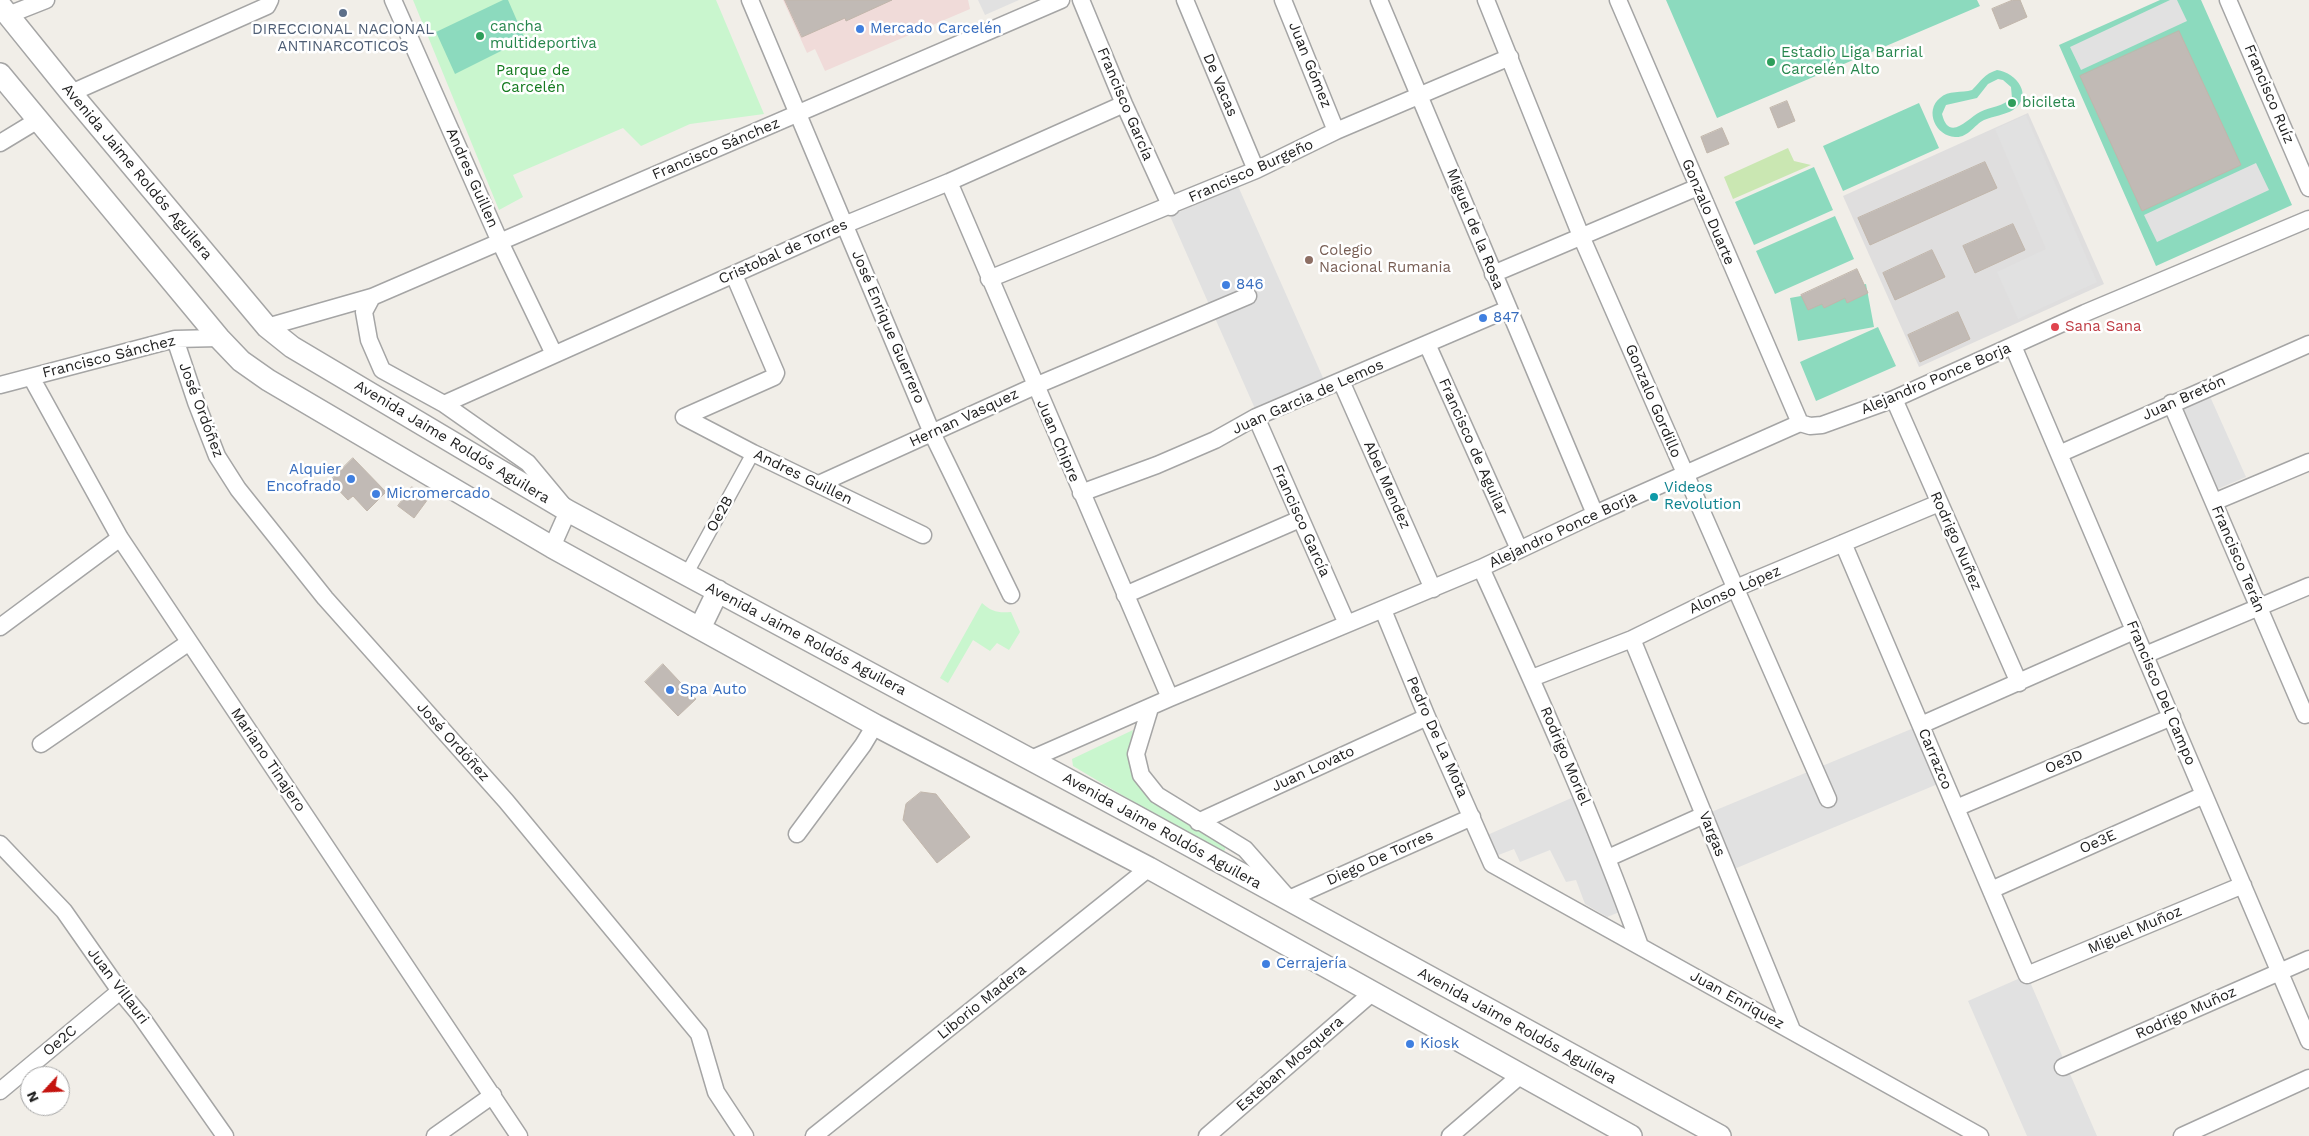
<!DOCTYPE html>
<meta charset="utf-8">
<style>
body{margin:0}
#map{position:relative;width:2309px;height:1136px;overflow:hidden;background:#f1eee8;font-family:"Work Sans",sans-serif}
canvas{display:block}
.north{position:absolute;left:20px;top:1066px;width:50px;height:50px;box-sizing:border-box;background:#fff;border:1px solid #a6a6a6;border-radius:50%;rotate:245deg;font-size:14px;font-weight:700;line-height:20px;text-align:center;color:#212121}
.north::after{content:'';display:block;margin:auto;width:18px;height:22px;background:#c4130e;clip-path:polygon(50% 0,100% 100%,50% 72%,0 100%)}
</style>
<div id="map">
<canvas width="2309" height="1136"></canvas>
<div class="north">N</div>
</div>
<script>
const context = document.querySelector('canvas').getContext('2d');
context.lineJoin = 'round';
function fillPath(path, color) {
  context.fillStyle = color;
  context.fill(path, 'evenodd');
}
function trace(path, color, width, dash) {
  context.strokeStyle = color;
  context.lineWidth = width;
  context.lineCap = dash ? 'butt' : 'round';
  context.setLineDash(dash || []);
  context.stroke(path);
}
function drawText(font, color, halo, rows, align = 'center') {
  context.font = font + ' "Work Sans",sans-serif';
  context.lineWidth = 5;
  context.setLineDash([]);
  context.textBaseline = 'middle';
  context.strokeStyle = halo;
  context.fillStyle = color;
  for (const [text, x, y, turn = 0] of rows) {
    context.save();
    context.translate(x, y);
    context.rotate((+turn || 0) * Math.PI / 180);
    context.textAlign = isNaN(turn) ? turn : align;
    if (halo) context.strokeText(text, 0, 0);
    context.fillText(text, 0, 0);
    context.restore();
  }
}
fillPath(new Path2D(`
 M2028 113 2104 284 1919 367 1843 196Z`), '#dfdede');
fillPath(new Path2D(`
 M783 0H968L970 9 825 71 815 49 807 53Z`), '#f0dbd9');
fillPath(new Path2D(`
 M1788 148 1794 161 1811 165 1733 199 1724 177Z`), '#cae7b2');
fillPath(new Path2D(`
 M413 0H716L764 114 690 124 641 146 623 128 513 175 523 197 499 210Z
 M982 603C992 612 998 613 1011 612L1020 632 1009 650 997 643 990 651 973 640 948 683 940 678Z
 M1133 730 1128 754 1134 777 1226 846 1223 855 1073 766 1072 759Z`), '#c9f6ce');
fillPath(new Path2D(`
 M503 0H508L525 39 455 74 436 32Z
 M1666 0H1977L1980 6 1717 118Z
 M2160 0H2201L2292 205 2156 266 2059 45Z
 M1997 70C2017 73 2034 96 2013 110 2005 115 1993 116 1984 120 1974 125 1968 138 1955 137 1936 136 1924 111 1940 98 1948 90 1962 93 1972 90 1981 81 1984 74 1997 70ZM1998 79 2003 80 2011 87 2012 98C2004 106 1990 107 1980 112 1968 118 1949 143 1942 114L1946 105 1977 98 1988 84Z
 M1919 103 1939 148 1843 191 1823 146Z
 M1814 167 1833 210 1754 245 1735 202Z
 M1835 216 1854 259 1775 294 1756 251Z
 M1866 284 1874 327 1798 341 1790 298Z
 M1878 327 1896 366 1816 401 1800 362Z`), '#8cdabe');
fillPath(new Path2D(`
 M978 0H1019L985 15Z
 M2170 0H2177L2187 21 2081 70 2070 47Z
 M2026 115 2097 282 2018 319 1997 272 2046 249 1995 129Z
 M2256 163 2269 190 2157 242 2144 215Z
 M1238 186 1324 380 1256 411 1170 216Z
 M2208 392 2246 477 2213 491 2175 406Z
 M1921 725 1945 781 1727 872 1704 815Z
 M1576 796 1622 911 1607 917 1585 904 1576 880 1566 882 1550 850 1520 862 1514 849 1496 856 1485 836Z
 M2027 975 2097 1136H2027L1968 1001Z`), '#e1e1e1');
const building = new Path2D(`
 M785 0H892L846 21 845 18 802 37Z
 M2013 0H2020L2027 17 2000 29 1992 9Z
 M2179 31 2241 165 2142 211 2080 76Z
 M1787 101 1795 121 1778 128 1770 108Z
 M1722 128 1729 144 1707 153 1701 137Z
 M1985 162 1997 188 1870 245 1858 218Z
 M2013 224 2025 250 1975 273 1963 246Z
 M1932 250 1945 277 1895 300 1883 273Z
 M1857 269 1868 293 1847 303 1845 298 1824 308 1822 304 1808 310 1801 295Z
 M1958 312 1970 339 1920 362 1908 335Z
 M353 458 386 492 367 511 353 496 348 500 330 481Z
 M412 487 428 499 414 518 398 506Z
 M663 664 696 699 678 716 645 682Z
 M921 792 936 794 970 837 937 863 903 820 906 804Z`);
fillPath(building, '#c1bab5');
trace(building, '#c1b6ab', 1);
const pedestrian = new Path2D(`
 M686 575 753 453`);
const minor = new Path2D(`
 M393 0 500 242 554 354
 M750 0 932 433 1011 595
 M1081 0 1124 104 1171 207
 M1185 0 1256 170
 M1283 0 1336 131
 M1379 0 1595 514
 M1486 0 1581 236 1828 799
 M1618 0 1800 423
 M2228 0 2309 188
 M8 15 46 0
 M71 93 267 6 270 0
 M0 143 38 120
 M949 182 1170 698
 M1493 274 1698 187
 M989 279 1256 170 1336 131 1510 57
 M372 297 364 312 369 340 382 370 444 404 528 463 568 511 552 547
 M267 327 372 297 1061 0
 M175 339 196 402 217 456 238 489 325 598 506 801 699 1034 716 1092 745 1136
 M1427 344 1519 549
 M2013 346 2309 1041
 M31 377 120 538 519 1136
 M1341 381 1433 589
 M0 385 175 339 219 338
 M1894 399 2019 683
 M2171 403 2305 715 2309 713
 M444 404 844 225 949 182 1124 104
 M684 417 753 453 923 535
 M684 417 774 377 776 373 734 275
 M1256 417 1347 624
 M2059 454 2309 344
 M819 484 1035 386 1248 296
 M1081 493 1157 465 1215 440 1256 417 1508 309
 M2214 502 2309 462
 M1843 543 2027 975 2243 885
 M1481 568C1538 693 1594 818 1640 946
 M1125 595 1300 519
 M1383 610 1427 717 1492 864 1980 1136
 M0 627 120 538
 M1632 639 1792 1030
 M2145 655 2309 586
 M1532 678 1632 639 1736 588 1939 503
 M1150 708 1136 754 1141 775 1157 795 1245 849 1289 899 1472 817
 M1921 725 2134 631
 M41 744 188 643
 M1031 759 1170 698 1481 568 1595 514 1800 423 1810 426 1822 425 1894 399 2085 313 2309 219
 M1956 808 2172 717
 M1198 822 1427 717
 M797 834 863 745 875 725
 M0 844 64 911 120 991 140 1015 225 1136
 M1608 858 1704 815
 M1991 890 2204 795
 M2063 1067 2309 959
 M0 1091 120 991
 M435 1136 493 1095
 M814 1136 1149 868
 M1207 1136 1373 992
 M1450 1136 1522 1074
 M2182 1136 2309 1078`);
const tertiary = new Path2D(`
 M0 5 71 93 267 327 292 347 568 511 1132 814 1720 1136
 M0 74 219 338 241 361 268 380 552 547 875 725 1149 868 1631 1136
 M700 628 718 591`);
trace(pedestrian, '#a5a5a5', 15);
trace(minor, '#a5a5a5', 19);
trace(tertiary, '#a5a5a5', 24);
trace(pedestrian, '#fff', 12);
trace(minor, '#fff', 16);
trace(tertiary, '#fff', 21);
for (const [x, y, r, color] of [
 [343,13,5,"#5c6f8a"],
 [860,29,5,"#3f7fe0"],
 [480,36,5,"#2e9e5b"],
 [1771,62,5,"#2e9e5b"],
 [2012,103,5,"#2e9e5b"],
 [1309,260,5,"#8d6e63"],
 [1226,285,5,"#3f7fe0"],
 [1483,318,5,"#3f7fe0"],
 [2055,327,5,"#e0444e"],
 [351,479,5,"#3f7fe0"],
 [376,494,5,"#3f7fe0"],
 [1654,497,5,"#0f9aa8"],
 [670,690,5,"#3f7fe0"],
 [1266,964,5,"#3f7fe0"],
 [1410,1044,5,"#3f7fe0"]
]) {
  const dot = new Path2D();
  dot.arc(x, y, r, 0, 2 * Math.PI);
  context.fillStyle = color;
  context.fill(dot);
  trace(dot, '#fff', 2);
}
drawText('15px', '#27864d', '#fff', [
 ["cancha",490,27],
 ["multideportiva",490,44],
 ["Estadio Liga Barrial",1781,53],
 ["Carcelén Alto",1781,70],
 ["bicileta",2022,103]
], 'left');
drawText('15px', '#366cbe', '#fff', [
 ["Mercado Carcelén",870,29],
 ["846",1236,285],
 ["847",1493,318],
 ["Alquier",341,470,"right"],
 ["Encofrado",341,487,"right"],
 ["Micromercado",386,494],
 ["Spa Auto",680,690],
 ["Cerrajería",1276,964],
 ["Kiosk",1420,1044]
], 'left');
drawText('15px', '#4e5e75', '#fff', [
 ["DIRECCIONAL NACIONAL",343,30],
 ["ANTINARCOTICOS",343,47]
]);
drawText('15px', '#212121', '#fff', [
 ["Juan Gómez",1310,65,68],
 ["De Vacas",1220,85,67],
 ["Francisco Ruíz",2269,94,67],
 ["Francisco García",1125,104,67],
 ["Francisco Sánchez",716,149,-23],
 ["Francisco Burgeño",1251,171,-24],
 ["Avenida Jaime Roldós Aguilera",137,172,50],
 ["Andres Guillen",472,178,66],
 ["Gonzalo Duarte",1708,212,67],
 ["Miguel de la Rosa",1475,229,68],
 ["Cristobal de Torres",783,252,-24],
 ["José Enrique Guerrero",888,327,67],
 ["Francisco Sánchez",109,357,-14],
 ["Alejandro Ponce Borja",1936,379,-23],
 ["Juan Garcia de Lemos",1308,397,-24],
 ["Juan Bretón",2184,398,-24],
 ["Gonzalo Gordillo",1653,401,67],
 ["José Ordóñez",201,410,69],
 ["Hernan Vasquez",964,418,-25],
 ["Juan Chipre",1058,441,67],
 ["Avenida Jaime Roldós Aguilera",452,442,31],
 ["Francisco de Aguilar",1473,447,66],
 ["Andres Guillen",803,477,26],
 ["Abel Mendez",1387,485,66],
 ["Oe2B",720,514,-61],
 ["Francisco García",1301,521,66],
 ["Alejandro Ponce Borja",1563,530,-25],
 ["Rodrigo Nuñez",1956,541,66],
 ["Francisco Terán",2238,559,67],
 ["Alonso López",1735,590,-24],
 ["Avenida Jaime Roldós Aguilera",806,639,28],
 ["Francisco Del Campo",2161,693,67],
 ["Pedro De La Mota",1437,737,66],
 ["José Ordóñez",453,742,48],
 ["Rodrigo Moriel",1565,756,67],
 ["Carrazco",1935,759,67],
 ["Mariano Tinajero",268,760,56],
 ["Oe3D",2064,762,-23],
 ["Juan Lovato",1313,769,-25],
 ["Avenida Jaime Roldós Aguilera",1162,831,29],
 ["Vargas",1712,834,68],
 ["Oe3E",2098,842,-24],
 ["Diego De Torres",1380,858,-24],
 ["Miguel Muñoz",2135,930,-23],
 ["Juan Villauri",118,986,53],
 ["Juan Enriquez",1737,1000,29],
 ["Liborio Madera",982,1002,-39],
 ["Rodrigo Muñoz",2186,1013,-24],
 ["Avenida Jaime Roldós Aguilera",1517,1026,29],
 ["Oe2C",60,1041,-40],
 ["Esteban Mosquera",1290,1064,-41]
]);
drawText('15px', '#147a1f', '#fff', [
 ["Parque de",533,71],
 ["Carcelén",533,88]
]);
drawText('15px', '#785e54', '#fff', [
 ["Colegio",1319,251],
 ["Nacional Rumania",1319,268]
], 'left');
drawText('15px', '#be3a42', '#fff', [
 ["Sana Sana",2065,327]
], 'left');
drawText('15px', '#0d838f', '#fff', [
 ["Videos",1664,488],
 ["Revolution",1664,505]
], 'left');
</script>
